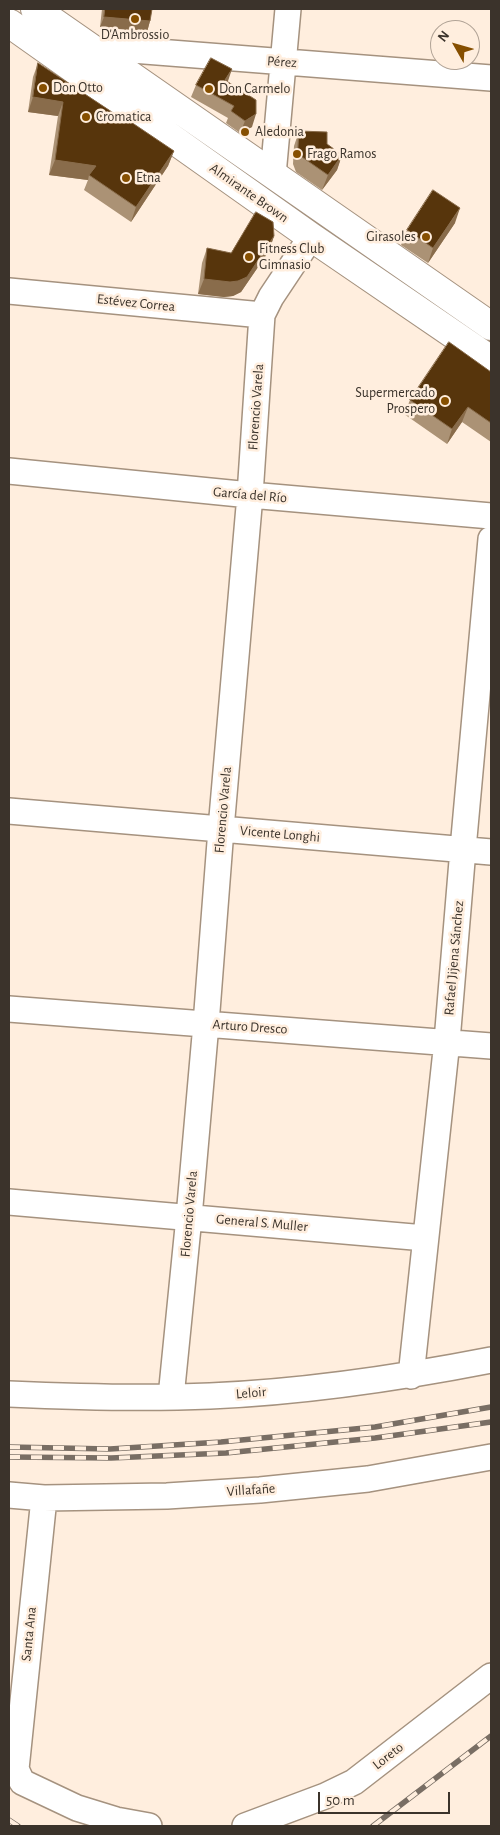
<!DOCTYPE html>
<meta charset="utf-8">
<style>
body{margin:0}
#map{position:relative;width:500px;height:1835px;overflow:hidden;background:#ffeede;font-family:"Alegreya Sans",sans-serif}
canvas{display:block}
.frame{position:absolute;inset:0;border:10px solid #3b332b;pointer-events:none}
.north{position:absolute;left:430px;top:20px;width:50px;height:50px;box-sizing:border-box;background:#ffeede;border:1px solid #b1a396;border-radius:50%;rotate:308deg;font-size:14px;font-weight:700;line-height:20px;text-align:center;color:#3b332b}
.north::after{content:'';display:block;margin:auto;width:18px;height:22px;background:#864f00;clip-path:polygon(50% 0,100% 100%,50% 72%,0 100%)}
.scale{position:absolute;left:318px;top:1792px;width:132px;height:22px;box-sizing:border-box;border:2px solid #3b332b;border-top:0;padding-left:6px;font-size:15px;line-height:18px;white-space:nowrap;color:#3b332b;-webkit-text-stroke:4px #ffeede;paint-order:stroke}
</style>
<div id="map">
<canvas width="500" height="1835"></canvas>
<div class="frame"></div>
<div class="north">N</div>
<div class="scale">50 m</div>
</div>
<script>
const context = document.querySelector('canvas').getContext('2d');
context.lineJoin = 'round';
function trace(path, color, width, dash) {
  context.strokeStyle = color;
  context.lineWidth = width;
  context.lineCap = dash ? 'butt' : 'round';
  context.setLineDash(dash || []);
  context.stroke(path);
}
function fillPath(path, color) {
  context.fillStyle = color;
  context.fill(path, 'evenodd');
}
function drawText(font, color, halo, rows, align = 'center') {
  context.font = font + ' "Alegreya Sans",sans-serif';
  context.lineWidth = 5;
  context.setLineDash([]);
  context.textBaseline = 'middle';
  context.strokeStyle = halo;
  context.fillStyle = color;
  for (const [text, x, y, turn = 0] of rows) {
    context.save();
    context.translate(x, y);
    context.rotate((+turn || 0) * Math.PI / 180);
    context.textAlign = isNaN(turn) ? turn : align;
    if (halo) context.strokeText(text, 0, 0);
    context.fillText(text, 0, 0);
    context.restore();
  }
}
const minor = new Path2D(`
 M88 63C102 53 115 51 132 50L491 78
 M273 175 288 9
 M9 291 262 315
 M9 471 250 495 491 516
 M9 811 491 852
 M9 1009 491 1046
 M9 1202 425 1238
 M411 1376 447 1041 463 849 491 539
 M9 1394C76 1397 142 1399 210 1396 304 1392 399 1378 491 1360
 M171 1397 189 1217 206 1024 221 829 250 495 262 315 271 297 311 237
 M9 1495 44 1498 167 1496 260 1490 368 1479 491 1457
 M44 1498 16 1769 22 1782 77 1808 116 1820 149 1826
 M245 1826 325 1796 354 1782 491 1676`);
const major = new Path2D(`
 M35 9 491 326
 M9 23 311 237 491 360`);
trace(minor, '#a5927f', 28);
trace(major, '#a5927f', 30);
trace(minor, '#fff', 25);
trace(major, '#fff', 28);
const rail = new Path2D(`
 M9 1447 110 1449 221 1442 375 1427 491 1407
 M9 1457 111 1458 226 1453 375 1438 491 1422
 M9 1820 18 1826
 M373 1826 491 1736`);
trace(rail, '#796e64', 5.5);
trace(rail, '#ffeede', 4, [11]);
fillPath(new Path2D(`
 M102 9H152L150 21 147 32 100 27Z
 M38 63 127 122 174 151 168 166 131 222 84 190 88 180 49 175 58 116 28 112 33 77Z
 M227 81 252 127 240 133 226 123 228 118 191 97 196 85Z
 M299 131 327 144 342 155 337 170 322 190 296 172 293 164 294 146Z
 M455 223 428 263 401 245 407 230Z
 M274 236 269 251 241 292 233 296 224 297 198 294 202 263 207 248 231 253Z
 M491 372V442L462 422 447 444 404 414 410 400Z`), '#ab9275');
fillPath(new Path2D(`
 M104 17 150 21 147 32 100 27Z
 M232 69 228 81 221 92 225 80Z
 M33 97 63 102 58 116 28 112Z
 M256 114 252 127 240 133 245 121Z
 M174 151 168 166 131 222 136 207Z
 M342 155 337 170 322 190 328 175Z
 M55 160 96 166 89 175 88 180 49 175Z
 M460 208 455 223 428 263 433 248Z
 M274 236 269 251 241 292 233 296 224 297 198 294 204 279Z
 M468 407 462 422 447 444 452 429Z`), '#896c4b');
const building = new Path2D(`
 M105 9H152L150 21 104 17Z
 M211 58 232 69 225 80 256 100V114L245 121 231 111 234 106 196 85Z
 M38 63 127 122 128 120 174 151 136 207 89 175 96 166 55 160 63 102 33 97Z
 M299 131 327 132V144L342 155 328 175 302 157 298 149Z
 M433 190 460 208 433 248 407 230Z
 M256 212 273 222 274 236 247 277 238 281 230 282 204 279 207 248 231 253Z
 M449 342 491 372V423L468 407 452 429 410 400Z`);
fillPath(building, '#57350c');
trace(building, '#896c4b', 1);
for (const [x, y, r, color] of [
 [135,19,5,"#864f00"],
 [43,88,5,"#864f00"],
 [209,89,5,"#864f00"],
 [86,117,5,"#864f00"],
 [245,132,5,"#864f00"],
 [297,154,5,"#864f00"],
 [126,178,5,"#864f00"],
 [426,237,5,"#864f00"],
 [249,257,5,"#864f00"],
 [445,401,5,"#864f00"]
]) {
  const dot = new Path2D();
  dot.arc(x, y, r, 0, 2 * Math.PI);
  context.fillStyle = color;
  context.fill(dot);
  trace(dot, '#ffeede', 2);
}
drawText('14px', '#3b332b', '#ffeede', [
 ["D'Ambrossio",135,35,"center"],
 ["Don Otto",53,88],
 ["Don Carmelo",219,89],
 ["Cromatica",96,117],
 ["Aledonia",255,132],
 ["Frago Ramos",307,154],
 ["Etna",136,178],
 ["Girasoles",416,237,"right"],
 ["Fitness Club",259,249],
 ["Gimnasio",259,265],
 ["Supermercado",435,393,"right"],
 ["Prospero",435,409,"right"]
], 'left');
drawText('14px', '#3b332b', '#ffeede', [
 ["Pérez",282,62,4],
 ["Almirante Brown",249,193,35],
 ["Estévez Correa",136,303,6],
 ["Florencio Varela",256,407,-86],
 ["García del Río",250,495,5],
 ["Florencio Varela",223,810,-85],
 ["Vicente Longhi",280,834,5],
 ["Rafael Jijena Sánchez",454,958,-85],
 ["Arturo Dresco",250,1027,4],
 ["Florencio Varela",189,1214,-85],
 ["General S. Muller",262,1223,5],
 ["Leloir",251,1393,-5],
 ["Villafañe",251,1490,-4],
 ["Santa Ana",29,1634,-84],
 ["Loreto",388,1756,-38]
]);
</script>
